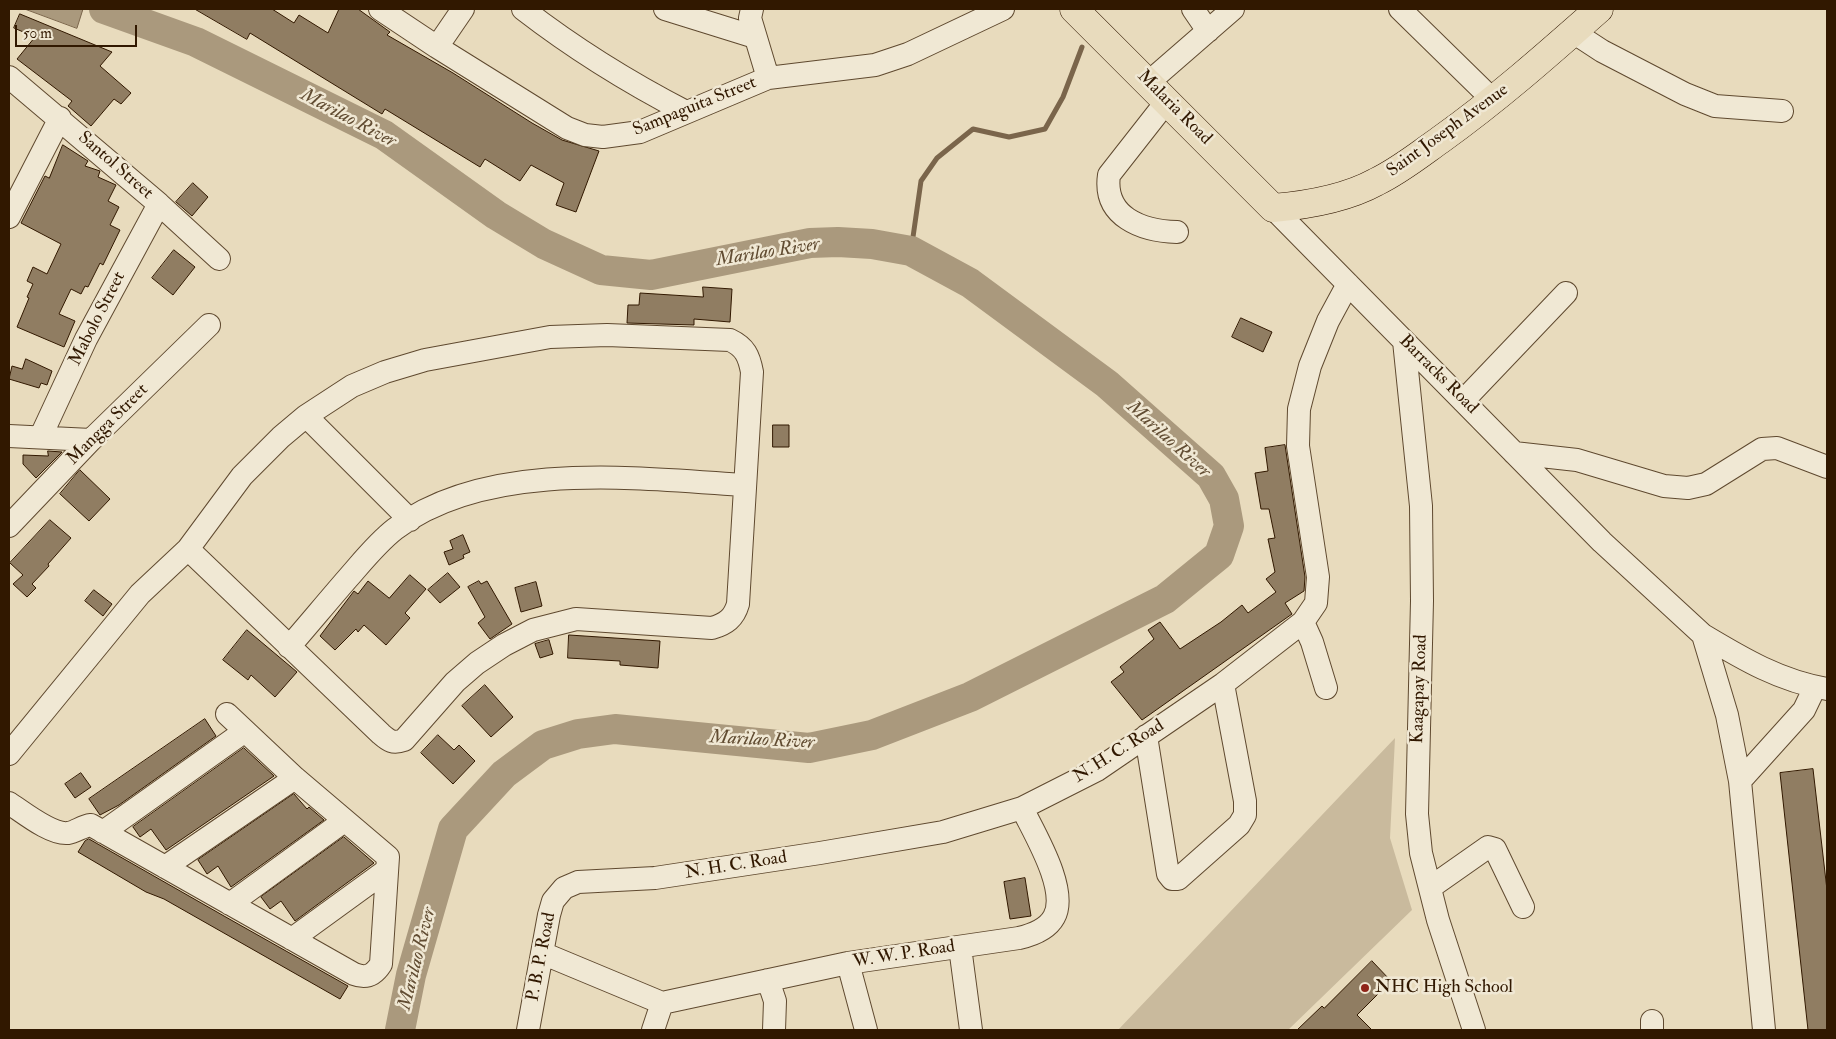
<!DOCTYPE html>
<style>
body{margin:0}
#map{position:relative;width:1836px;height:1039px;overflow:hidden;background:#e8dbbd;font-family:"IM FELL Double Pica",serif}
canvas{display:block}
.frame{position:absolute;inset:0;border:10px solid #311800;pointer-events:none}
.scale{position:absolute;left:15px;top:25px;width:122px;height:22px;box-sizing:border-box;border:2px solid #311800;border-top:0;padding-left:6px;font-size:15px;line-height:18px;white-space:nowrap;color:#311800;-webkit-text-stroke:4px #f0e8d4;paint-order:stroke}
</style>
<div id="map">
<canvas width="1836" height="1039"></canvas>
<div class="frame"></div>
<div class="scale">50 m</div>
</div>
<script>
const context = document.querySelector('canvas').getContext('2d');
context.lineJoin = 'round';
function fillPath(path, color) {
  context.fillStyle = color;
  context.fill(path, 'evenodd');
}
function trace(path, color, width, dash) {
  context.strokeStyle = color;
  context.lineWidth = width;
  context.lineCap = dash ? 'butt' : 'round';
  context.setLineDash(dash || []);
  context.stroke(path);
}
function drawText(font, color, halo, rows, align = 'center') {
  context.font = font + ' "IM FELL Double Pica",serif';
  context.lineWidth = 5;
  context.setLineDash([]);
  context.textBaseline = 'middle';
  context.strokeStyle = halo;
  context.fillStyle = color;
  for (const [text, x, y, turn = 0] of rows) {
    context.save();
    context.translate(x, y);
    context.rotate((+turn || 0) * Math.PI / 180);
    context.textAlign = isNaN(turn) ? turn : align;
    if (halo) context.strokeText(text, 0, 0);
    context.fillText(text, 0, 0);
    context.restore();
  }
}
fillPath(new Path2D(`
 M1395 738 1390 838 1412 910 1288 1030H1118Z`), '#c9ba9d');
const water = new Path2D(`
 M25 9H83L77 28Z`);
fillPath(water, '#aa997d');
trace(water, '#7a654b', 1);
trace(new Path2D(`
 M911 251 921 181 937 158 973 129 1009 137 1045 129 1063 97 1082 47`), '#7a654b', 5);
trace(new Path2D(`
 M104 9 196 42 384 135 496 215 544 244 601 270 651 275 810 243 838 242 872 244 911 251 970 283 1107 384 1211 476 1224 499 1229 526 1219 555 1165 599 970 697 872 735 809 748 615 729 578 734 543 745 504 774 453 829 411 975 400 1030`), '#aa997d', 30);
const building = new Path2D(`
 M195 9H272L294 23 299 15 328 33 339 9H358L390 32 387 35 453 73 532 123 562 140 599 151 576 212 556 205 564 183 531 165 520 181 485 159 480 167 385 109 382 114 250 33 247 39Z
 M20 14 112 52 100 66 131 93 121 104 114 99 91 126 68 106 72 101 17 59 35 37 14 28Z
 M63 145 88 161 85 166 100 171 98 177 116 185 108 201 119 207 110 225 120 230 103 265 100 263 88 287 85 286 81 294 71 289 59 314 75 321 64 347 17 327 29 298 27 297 33 284 27 281 33 267 47 274 61 244 21 223 45 176 49 178Z
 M193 183 208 197 192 216 176 202Z
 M174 250 195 267 173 295 152 278Z
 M703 287 732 289 730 322 694 319V325L627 323 628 305H639L640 293 703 297Z
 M1241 318 1272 332 1263 352 1232 337Z
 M26 359 52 371 47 385 41 383 39 388 9 379 12 366 22 369Z
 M773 425H789V447H773Z
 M1285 445 1305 577 1304 591 1285 603 1292 614 1142 720 1111 682 1124 672 1120 667 1154 639 1148 630 1160 622 1180 649 1221 622 1242 605 1248 613 1276 592 1266 579 1275 572 1268 539 1275 538 1269 509H1261L1255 473 1268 471 1265 448Z
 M48 451 62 452 36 478 23 464V455L48 456Z
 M80 470 110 499 89 521 60 494Z
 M50 520 71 538 48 564 49 566 32 584 36 588 27 597 13 584 23 575 10 563Z
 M463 535 470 552 463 555 464 558 449 565 444 552 453 549 450 541Z
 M448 573 460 587 440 603 428 590Z
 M410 575 426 589 405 613 410 618 386 645 364 625 358 632 356 629 335 650 320 636 354 591 358 594 368 581 389 598Z
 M479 581 481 584 487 581 512 624 490 639 478 623 485 617 468 587Z
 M536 582 542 606 521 612 515 588Z
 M94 590 112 604 103 616 85 601Z
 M247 630 297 672 275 697 251 675 248 680 223 660Z
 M569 635 660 641 658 668 620 665V661L568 658Z
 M549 640 553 654 540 658 535 644Z
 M485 685 513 717 491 737 462 706Z
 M205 719 216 736 119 805 100 815 89 799Z
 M438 735 454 750 459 745 475 761 453 784 421 753Z
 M244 748 274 776 166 850 151 829 140 837 133 827Z
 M1813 769 1827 890V1030H1808L1780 773Z
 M81 773 91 787 75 798 65 784Z
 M294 794 307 809 309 807 324 820 231 887 218 866 207 874 198 860Z
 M344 837 374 863 295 921 281 901 270 909 261 897Z
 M89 839 224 916 348 986 340 999 164 899 146 892 78 852 85 841Z
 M1025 878 1031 916 1010 919 1004 882Z
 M1372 961 1391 981 1357 1015 1372 1030H1297L1322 1006 1324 1008Z`);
fillPath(building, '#907d62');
trace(building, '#311800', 1);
const minor = new Path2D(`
 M380 9 437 47 567 128 585 135 603 137 640 132 768 78 875 65 908 54 1003 9
 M523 9C576 50 626 81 686 112
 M665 9 755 37
 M752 9 750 18 768 78
 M1193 9 1208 31
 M1400 9 1494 101
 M1573 32 1602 51 1685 94 1715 106 1782 111
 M437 47 463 9
 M9 77 159 204 219 259
 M1149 82 1233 9
 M1167 101 1109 175C1103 217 1142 231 1177 232
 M1273 208 1602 542 1703 635
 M9 217 60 118
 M1404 341 1421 506 1422 601 1417 814 1421 853 1438 920 1474 1030
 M1463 401 1566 293
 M306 416 410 520
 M9 436 91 440
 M41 436 86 339 159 204
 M1514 453 1577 460 1664 486 1688 488 1706 484 1762 449 1777 448 1827 467
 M9 526 91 440 209 325
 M1303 622 1312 642 1326 688
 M289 647C309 624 328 601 348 578 363 561 377 543 395 529 486 460 637 478 744 485
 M1146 736 1168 874 1172 879H1178L1239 825 1245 815V801L1223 684
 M9 754 140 594 188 549 242 476 281 437 306 416 352 386 385 372 425 360 550 337 607 335 730 340C745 347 749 356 752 372L738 604C734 618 726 624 712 628L576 619 533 630 504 645 477 663 455 682 404 740C393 744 389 741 381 734L188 549
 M1740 781 1804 710 1815 687
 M9 803C23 812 51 835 68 833 76 832 82 826 91 825L354 974C367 979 374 975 381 964L388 857 295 778 227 714
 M103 832 245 731
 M165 867 295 778
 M1431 887 1488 847 1495 849 1523 907
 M230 904 344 821
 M292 939 387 870
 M960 947 971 1030
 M542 953 662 1003
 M848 963 866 1030
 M768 980 775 1001 774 1030
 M1652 1021V1030
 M528 1030 549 915 553 901 564 888 578 882 655 878 820 853 943 832 1022 808 1097 770 1223 684 1303 622 1316 603 1318 577 1298 446 1299 409 1310 366 1328 321 1348 284
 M653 1030 662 1003 848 963 1019 938C1032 935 1047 930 1054 917 1069 890 1034 833 1022 808
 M1764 1030 1740 781 1727 715 1703 635C1743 659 1780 681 1827 689`);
const major = new Path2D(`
 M1074 9 1273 208C1308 205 1345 199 1376 182 1399 171 1419 155 1440 140 1496 100 1547 55 1599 9`);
trace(minor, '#5f492f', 24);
trace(major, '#311800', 29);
trace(minor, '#f0e8d4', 22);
trace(major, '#e8dbbd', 28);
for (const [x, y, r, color] of [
 [1365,988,5,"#8f2418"]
]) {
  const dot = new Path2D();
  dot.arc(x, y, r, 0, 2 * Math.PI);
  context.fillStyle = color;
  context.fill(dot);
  trace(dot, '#f0e8d4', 2);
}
drawText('18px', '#311800', '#f0e8d4', [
 ["Sampaguita Street",695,107,-22],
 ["Malaria Road",1174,108,45],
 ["Saint Joseph Avenue",1448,131,-36],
 ["Santol Street",115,166,41],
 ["Mabolo Street",98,319,-63],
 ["Barracks Road",1438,375,45],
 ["Mangga Street",108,425,-45],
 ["Kaagapay Road",1420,689,-88],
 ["N. H. C. Road",1119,752,-32],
 ["N. H. C. Road",736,866,-9],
 ["W. W. P. Road",904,955,-9],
 ["P. B. P. Road",542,957,-79]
]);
drawText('18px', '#311800', '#f0e8d4', [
 ["NHC High School",1375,988]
], 'left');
drawText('italic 19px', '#614c32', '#f0e8d4', [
 ["Marilao River",348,119,28],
 ["Marilao River",768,253,-9],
 ["Marilao River",1168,440,42],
 ["Marilao River",762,741,3],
 ["Marilao River",418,959,-76]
]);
</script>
